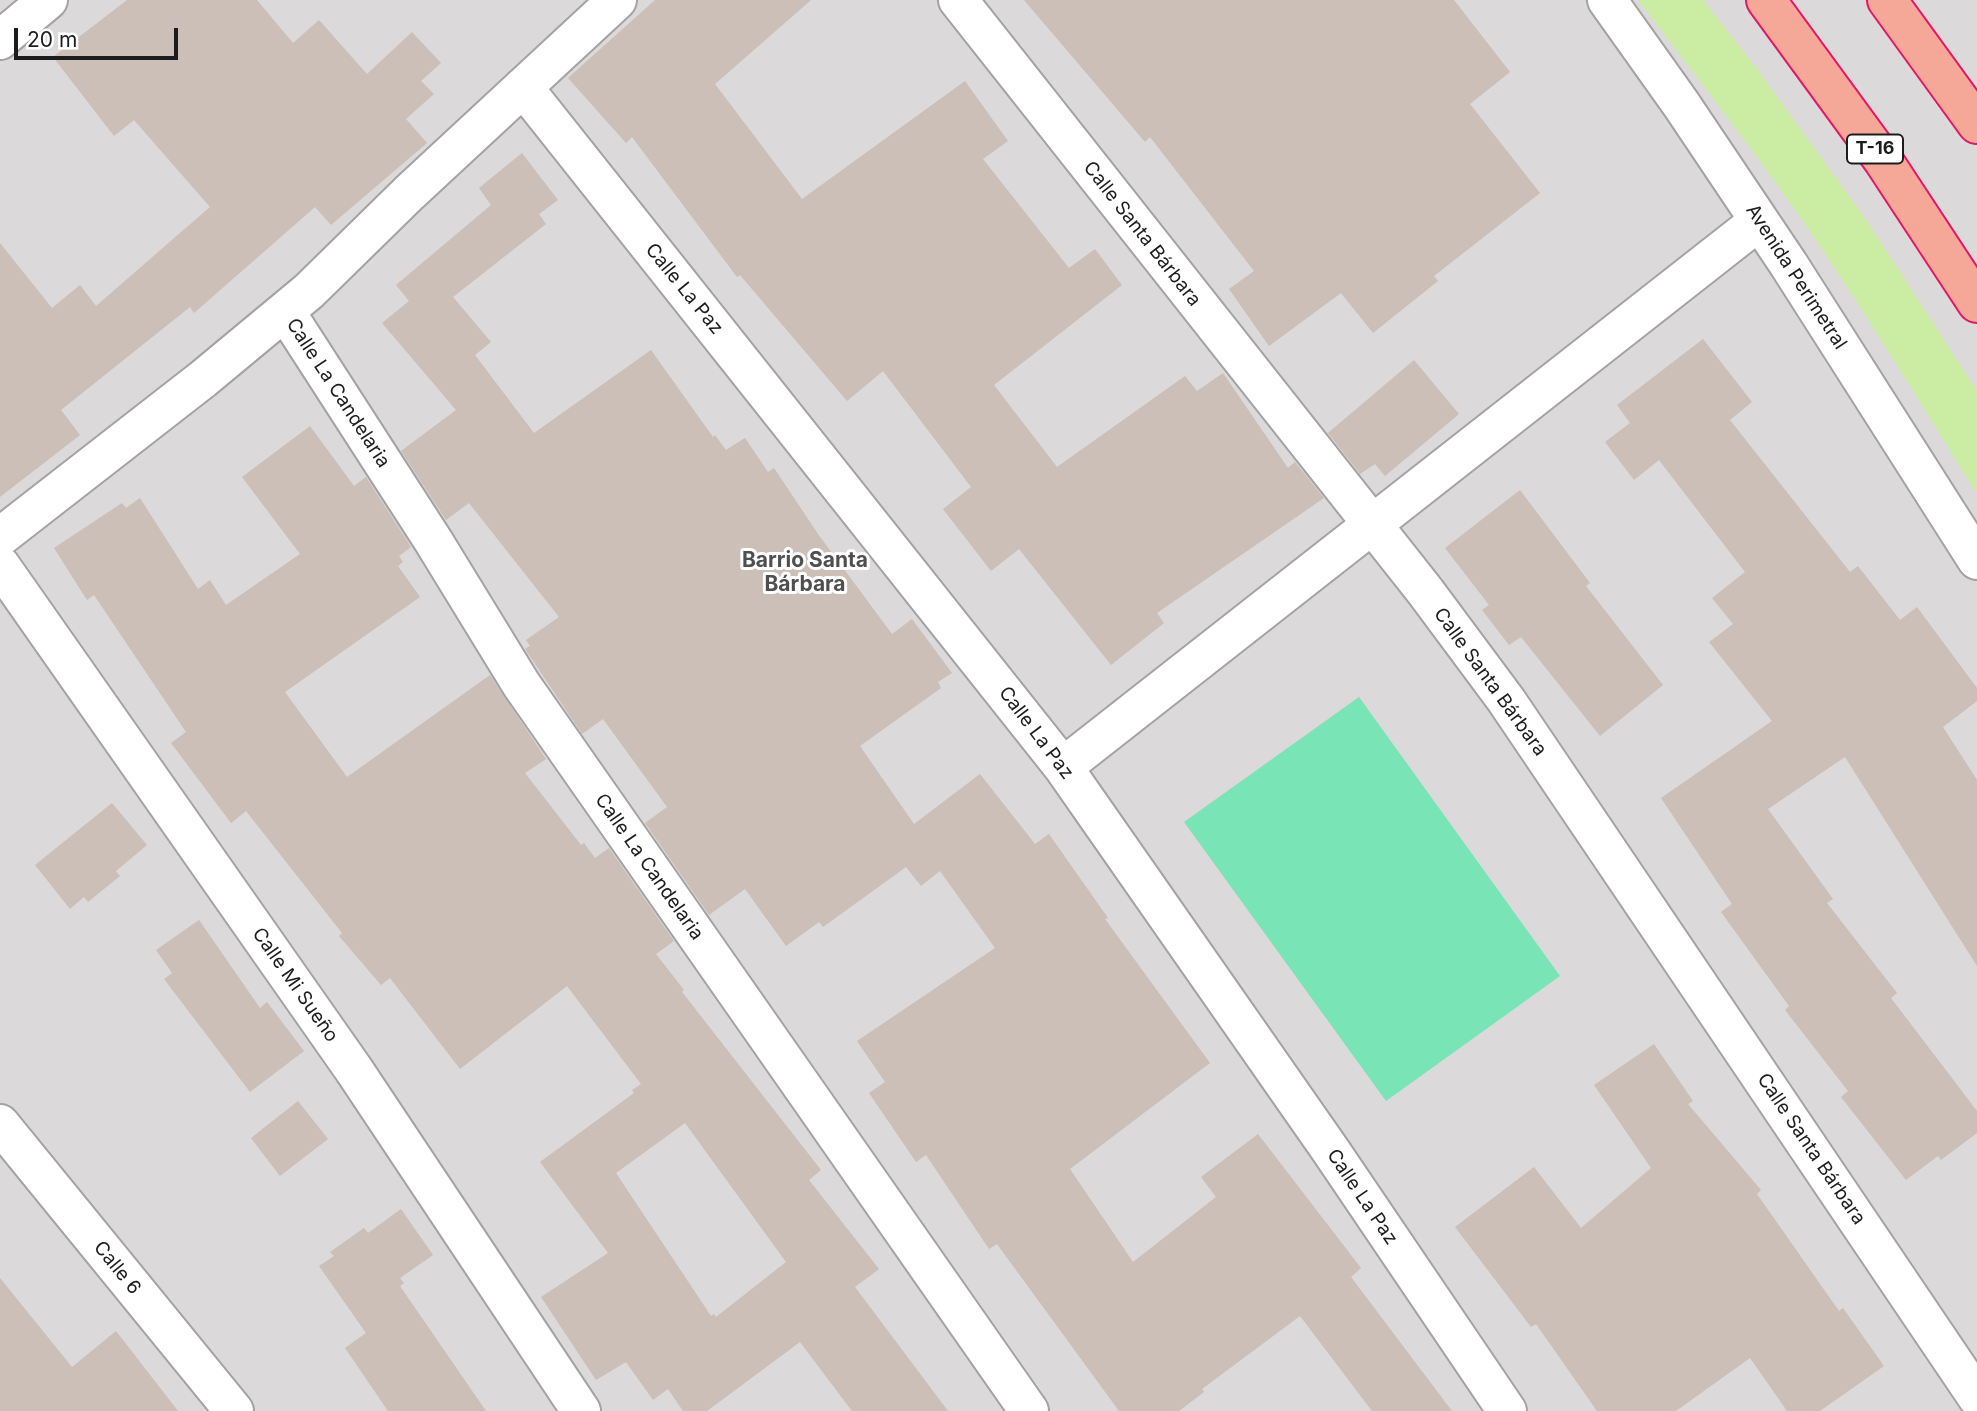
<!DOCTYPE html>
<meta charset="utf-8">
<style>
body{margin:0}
#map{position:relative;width:1977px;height:1411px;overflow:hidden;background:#efeae1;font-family:Inter,sans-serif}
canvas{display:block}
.scale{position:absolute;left:14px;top:28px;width:164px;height:32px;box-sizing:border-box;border:4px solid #1c1c1c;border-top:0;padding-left:9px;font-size:21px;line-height:24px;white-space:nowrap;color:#1c1c1c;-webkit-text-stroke:5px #fff;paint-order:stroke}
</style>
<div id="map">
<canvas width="1977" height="1411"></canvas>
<div class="scale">20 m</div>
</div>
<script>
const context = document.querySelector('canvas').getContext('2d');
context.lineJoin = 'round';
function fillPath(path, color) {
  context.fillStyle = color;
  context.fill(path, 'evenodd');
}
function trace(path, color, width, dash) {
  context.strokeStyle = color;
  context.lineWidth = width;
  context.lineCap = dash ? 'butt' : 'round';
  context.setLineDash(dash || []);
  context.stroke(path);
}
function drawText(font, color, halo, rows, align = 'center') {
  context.font = font + ' Inter,sans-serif';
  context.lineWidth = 6;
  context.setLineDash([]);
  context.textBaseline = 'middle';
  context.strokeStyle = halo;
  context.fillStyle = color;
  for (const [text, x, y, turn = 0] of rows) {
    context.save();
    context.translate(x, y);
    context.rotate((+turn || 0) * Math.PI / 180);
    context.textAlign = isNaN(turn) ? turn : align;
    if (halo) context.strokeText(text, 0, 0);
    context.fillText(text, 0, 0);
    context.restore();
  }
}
fillPath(new Path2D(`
 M0 0H1977V1411H0Z`), '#dbd9d9');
fillPath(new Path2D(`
 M1638 0H1703L1757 69 1867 221 1977 391V494C1920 402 1864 310 1803 221 1750 146 1694 73 1638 0Z`), '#cbeda3');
fillPath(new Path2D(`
 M1359 697 1560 976 1386 1101 1184 822Z`), '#79e4b6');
fillPath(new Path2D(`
 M127 0H257L293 43 319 20 367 74 412 32 441 63 421 81 434 94 406 119 427 143 331 225 315 207 194 313 190 307 61 410 80 435 0 497V243L52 308 80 285 96 306 210 207 134 120 114 136 53 57Z
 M655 0H811L715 84 802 199 965 81 1008 141 983 159 1069 268 1095 249 1122 285 994 385 1057 467 1185 376 1197 391 1223 373 1288 468 1295 462 1324 498 1157 613 1164 623 1111 665 1019 549 991 571 943 509 971 487 883 371 847 401 740 275 737 277 632 137 626 143 568 78Z
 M1024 0H1454L1510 72 1470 104 1540 193 1434 276 1438 281 1373 333 1341 293 1269 346 1229 289 1254 271 1150 137 1145 142Z
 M522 153 558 200 539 214 546 224 453 297 491 342 475 355 534 433 651 350 713 437 715 435 726 450 745 438 768 472 774 468 818 534 892 634 912 619 952 673 938 682 941 688 860 746 914 824 980 774 1035 844 1049 834 1108 918 1105 919 1210 1063 1070 1169 1133 1262 1216 1197 1201 1177 1258 1134 1361 1268 1351 1277 1452 1411H1372L1300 1316 1202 1389 1204 1392 1179 1411H1119L997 1244 989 1249 926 1155 916 1162 869 1093 885 1082 857 1041 995 948 940 871 921 886 906 867 823 927 819 922 786 946 745 889 709 915 645 823 667 807 603 719 582 734 525 649 530 646 526 640 559 617 469 503 446 520 401 451 456 410 382 323 409 301 396 285 491 205 479 188Z
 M1703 339 1752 402 1730 420 1850 572 1858 566 1900 620 1917 607 1977 688V701L1943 727 1977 780V966L1845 757 1768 809 1833 899 1827 903 1897 993 1891 998 1977 1111V1133L1941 1160 1938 1156 1906 1180 1841 1097 1848 1091 1785 1010 1789 1006 1721 912 1732 904 1661 798 1772 721 1709 642 1733 624 1712 598 1745 572 1659 460 1634 480 1605 442 1630 423 1617 405Z
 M1414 360 1459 414 1385 476 1375 464 1360 474 1328 433Z
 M310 426 354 486 366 477 411 547 399 556 403 562 398 566 420 597 285 692 347 777 490 675 546 759 525 773 581 845 584 843 595 858 609 848 674 941 656 954 684 990 682 992 821 1170 809 1180 879 1269 855 1287 948 1411H852L800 1342 707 1411H683L668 1389 653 1400 626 1362 596 1380 541 1297 608 1253 540 1162 634 1093 632 1090 641 1084 567 986 460 1069 390 978 381 985 339 936 342 933 246 811 231 823 171 743 186 732 94 595 87 600 54 548 122 503 126 508 140 498 198 589 210 580 226 605 300 554 242 477ZM685 1123 786 1262 716 1317 714 1314 711 1316 616 1173Z
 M1520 490 1590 583 1586 586 1663 685 1600 736 1521 637 1509 645 1482 610 1489 605 1445 548Z
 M112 803 147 845 116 871 120 876 88 902 84 897 70 909 35 865Z
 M199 920 260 1008 267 1002 304 1051 250 1092 164 979 172 973 156 950Z
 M1654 1044 1693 1101 1688 1104 1761 1190 1757 1194 1839 1311 1843 1308 1884 1366 1820 1411H1787L1750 1358 1676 1411H1597L1536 1324 1531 1327 1455 1227 1534 1167 1581 1228 1651 1168 1594 1085Z
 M298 1101 328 1139 280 1176 251 1138Z
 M401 1209 433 1255 400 1278 404 1283 400 1286 486 1411H388L345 1348 366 1333 319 1266 334 1256 330 1252 364 1228 368 1233Z
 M0 1278 72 1367 116 1331 178 1411H0Z`), '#cbbfb7');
const minor = new Path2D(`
 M958 0 1425 591 1506 700 1977 1397
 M1607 0 1681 104 1789 265 1977 560
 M0 40 48 0
 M523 87 1063 767 1331 1151 1507 1411
 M285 311 434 542 521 684 1029 1411
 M0 537 203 379 309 291 409 193 617 0
 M0 565 354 1070 581 1411
 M1063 767 1759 221
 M0 1124 234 1411`);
const trunk = new Path2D(`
 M1766 0 1883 160 1977 303
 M1887 0 1977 124`);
trace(minor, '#a3a3a3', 42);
trace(trunk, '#e41766', 42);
trace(minor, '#fff', 38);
trace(trunk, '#f6a898', 38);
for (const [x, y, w] of [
 [1875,149,56]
]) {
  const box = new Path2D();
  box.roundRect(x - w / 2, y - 14.5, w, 29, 5);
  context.fillStyle = '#fff';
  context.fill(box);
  trace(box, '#1c1c1c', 2);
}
drawText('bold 18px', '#1c1c1c', null, [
 ["T-16",1875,149]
]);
drawText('19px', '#1c1c1c', '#fff', [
 ["Calle Santa Bárbara",1142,234,52],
 ["Avenida Perimetral",1796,277,57],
 ["Calle La Paz",684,289,51],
 ["Calle La Candelaria",338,393,57],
 ["Calle Santa Bárbara",1490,682,54],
 ["Calle La Paz",1036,733,53],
 ["Calle La Candelaria",649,867,55],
 ["Calle Mi Sueño",295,985,55],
 ["Calle Santa Bárbara",1811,1149,56],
 ["Calle La Paz",1362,1197,56],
 ["Calle 6",117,1268,51]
]);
drawText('bold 21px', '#4f4f4f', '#fff', [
 ["Barrio Santa",805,561],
 ["Bárbara",805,585]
]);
</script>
